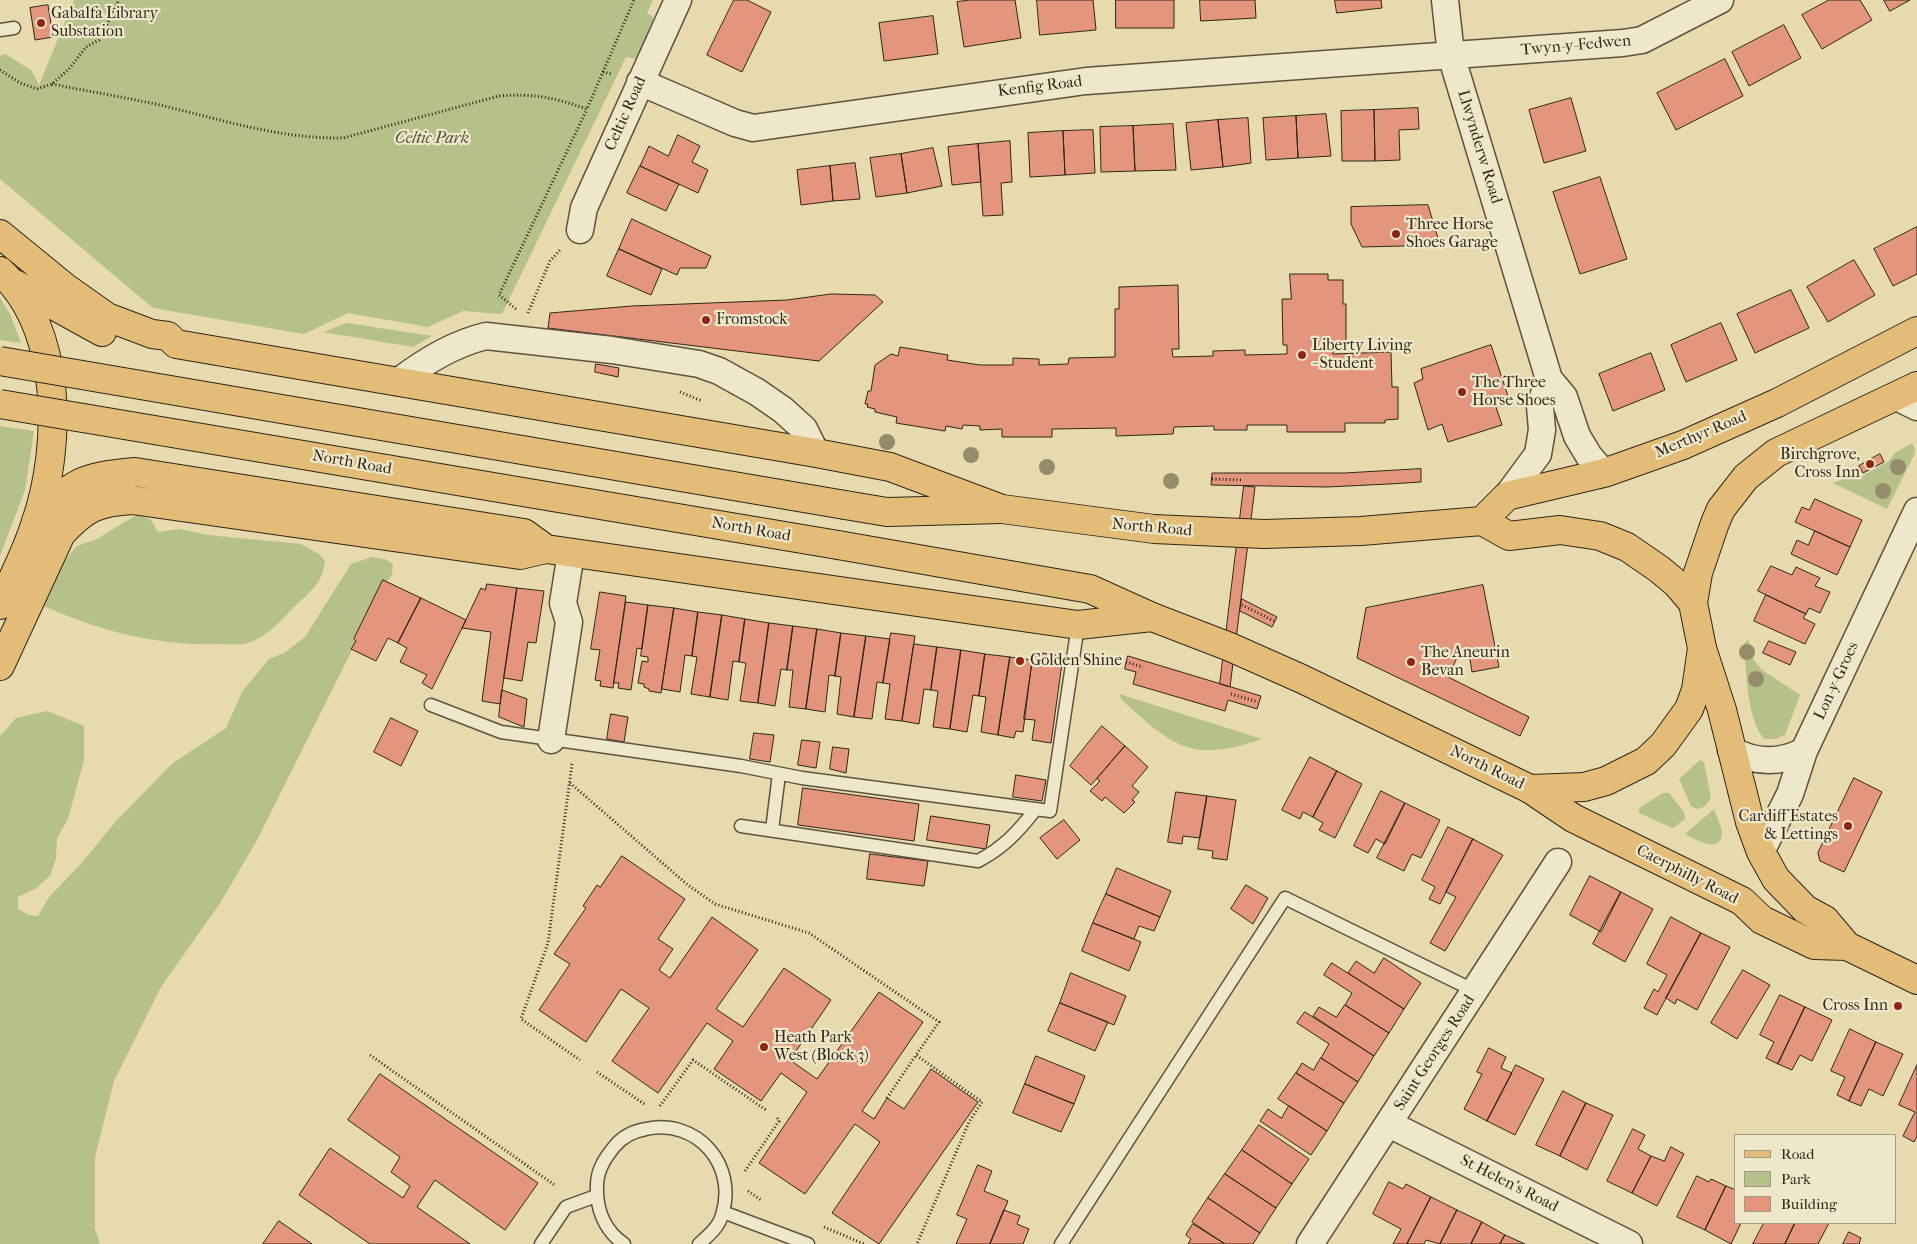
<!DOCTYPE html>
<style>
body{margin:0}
#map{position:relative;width:1917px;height:1244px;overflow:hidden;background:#e6daae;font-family:"IM FELL French Canon",serif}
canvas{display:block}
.legend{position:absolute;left:1734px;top:1134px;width:162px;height:90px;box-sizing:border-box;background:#efe7ca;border:1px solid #a39a83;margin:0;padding:6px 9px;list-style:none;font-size:15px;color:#312619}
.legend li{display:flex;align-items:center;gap:10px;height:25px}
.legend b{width:25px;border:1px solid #a39a83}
</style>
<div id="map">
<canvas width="1917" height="1244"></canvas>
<ul class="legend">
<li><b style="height:6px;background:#e3bd77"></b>Road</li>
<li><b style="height:14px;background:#b5c08a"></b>Park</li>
<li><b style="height:14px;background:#e3967d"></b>Building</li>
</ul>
</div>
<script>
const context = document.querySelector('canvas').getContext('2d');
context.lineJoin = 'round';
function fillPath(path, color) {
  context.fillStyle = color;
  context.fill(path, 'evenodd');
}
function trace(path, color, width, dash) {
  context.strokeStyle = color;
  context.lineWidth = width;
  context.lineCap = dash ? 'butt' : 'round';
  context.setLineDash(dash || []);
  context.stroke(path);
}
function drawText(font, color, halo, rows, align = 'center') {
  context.font = font + ' "IM FELL French Canon",serif';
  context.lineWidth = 4.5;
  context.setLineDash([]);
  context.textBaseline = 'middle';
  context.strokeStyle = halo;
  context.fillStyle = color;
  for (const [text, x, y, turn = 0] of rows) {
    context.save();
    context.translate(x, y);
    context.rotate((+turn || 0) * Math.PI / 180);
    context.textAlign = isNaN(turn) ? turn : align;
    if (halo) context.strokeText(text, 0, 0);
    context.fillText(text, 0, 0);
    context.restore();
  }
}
fillPath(new Path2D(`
 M74 0H653L647 13 652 16 657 25 638 59 626 57 502 314 463 311 428 327 348 313 304 334 153 308 0 179V56L5 54 31 70 39 85Z
 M0 298 10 314 21 343 0 340Z
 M347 323 432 336 413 347 323 332Z
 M0 426 34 431 25 490 0 556Z
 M1912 443 1915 449 1914 455 1887 509 1833 483 1853 475 1857 479 1889 461 1895 453Z
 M139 515 151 520 158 532 180 529 208 535 301 544 319 554 325 561C322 584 311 591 295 606 280 621 266 639 244 644 235 645 226 644 217 644 155 646 97 630 41 605L58 568 77 546 97 539 133 517Z
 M372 557 385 559 393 564 392 575 384 586 256 842 220 903 161 987 114 1081 95 1157V1229L100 1244H0V736L16 718 47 711 84 726V760L68 819 57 838 56 858 50 876 35 889 18 897V909L29 915 38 916 49 897 80 865 116 821 173 763 226 728 242 692 269 659 284 653 305 637 351 564Z
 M1748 639 1753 659 1762 670 1800 695 1785 735 1775 739H1764C1747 719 1746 670 1744 644Z
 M1119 694 1262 739C1192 763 1174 748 1122 700Z
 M1700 760 1704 762 1711 798 1704 807 1697 809 1691 806 1679 779Z
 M1663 793H1669L1684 812 1685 819 1673 828 1639 813V808Z
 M1714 809C1716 816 1722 826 1722 833 1721 855 1694 839 1685 834Z`), '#b5c08a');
const building = new Path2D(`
 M734 0H747L771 12 742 72 707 55Z
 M970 0H1015L1021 38 964 47 957 2Z
 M1037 0H1093L1096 30 1040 35Z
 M1116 0H1174V28H1116Z
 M1200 0H1255L1256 18 1201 21Z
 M1335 0H1381L1382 8 1337 13Z
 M1829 0H1860L1872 20 1822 49 1802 15Z
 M1884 0H1910L1890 11Z
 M48 5 53 37 35 40 30 8Z
 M933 16 938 54 884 61 879 23Z
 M1784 25 1801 58 1749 86 1732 52Z
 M1725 59 1743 96 1676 130 1657 93Z
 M1571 98 1586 151 1544 163 1529 110Z
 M1418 108 1419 129 1399 130 1400 160 1375 161 1374 110Z
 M1374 110 1375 161H1342L1341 111Z
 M1326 114 1331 156 1298 158 1296 116Z
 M1296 116 1298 158 1266 160 1263 118Z
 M1248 118 1251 163 1223 167 1218 120Z
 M1218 120 1223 167 1191 170 1186 123Z
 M1173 124 1176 170 1135 171 1133 126Z
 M1133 126 1135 171 1101 172 1100 127Z
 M1093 130 1095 173 1065 175 1063 131Z
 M1063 131 1065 175 1030 177 1028 133Z
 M678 135 700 146 692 162 708 170 698 193 640 166 649 146 668 156Z
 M1010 141 1012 182 1001 183 1003 215 983 216 978 144Z
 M978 144 981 182 952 185 948 147Z
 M933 148 942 186 907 193 901 154Z
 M901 154 907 193 876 197 870 158Z
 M855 163 860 199 833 201 830 166Z
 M640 166 679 184 666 211 627 193Z
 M830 166 833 201 801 205 797 170Z
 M1600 177 1627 259 1580 274 1553 192Z
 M1428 205 1440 245 1362 247 1351 224V207Z
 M632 219 711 256 706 268H680L677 275 619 249Z
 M1917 227V274L1893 286 1874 249Z
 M619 249 662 269 651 295 607 276Z
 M1854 260 1875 295 1828 322 1807 287Z
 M1290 274H1328V280H1343V304H1346V344L1333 345V354L1391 352 1392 387H1398V419L1385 420V423H1345V432H1287V425H1247V430H1214V426L1174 427 1173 434 1116 436V428L1052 429V437H1002V429L980 430V426L963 425 962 429 946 426 945 431 896 423 897 417 875 412V409L867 407 868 404H865L868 391H871L875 365 891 354 898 356 900 347 948 355 947 360 980 365H1013V358L1039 359V365L1068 364 1069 358 1115 357V309H1119V287L1178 285 1179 349H1172L1173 357 1213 356V351L1245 350V355L1287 354V345H1283L1282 299H1291Z
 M1791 290 1809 328 1755 353 1737 314Z
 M831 294 875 295 883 302 819 361 548 328 550 313 632 306 787 300Z
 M1721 323 1737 360 1686 382 1671 345Z
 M1491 345 1510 402 1496 407 1502 425 1448 442 1442 424 1428 430 1414 383 1423 379 1421 369Z
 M1651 353 1665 390 1613 411 1599 374Z
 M596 364 619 368 618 377 595 372Z
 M1880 454 1884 462 1863 473 1859 466Z
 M1421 469V482L1389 484 1327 487 1211 485 1212 473H1344Z
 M1244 486 1255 487 1230 687 1220 684Z
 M1815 499 1862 520 1850 547 1795 522 1802 507 1809 510Z
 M1815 531 1850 547 1837 575 1791 554 1797 540 1808 545Z
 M1771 566 1792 575 1796 567 1820 578 1815 586 1830 592 1820 613 1809 608 1806 614 1758 591Z
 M383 580 421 598 398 643 388 638 376 661 351 649 356 641 354 639Z
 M487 584 517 588 500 704 482 701 491 632 462 628 481 588 485 590Z
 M1483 585 1499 667 1472 672 1468 647 1461 649 1448 677 1529 717 1520 736 1357 658 1366 608Z
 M517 588 544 591 536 643 528 642 522 681 504 678Z
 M600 592 626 596 613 688 600 686 601 681 595 680 600 650 591 649Z
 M1766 595 1806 614 1803 618 1815 624 1805 644 1754 621Z
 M421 598 466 620 432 689 422 683 427 675 400 662 407 648 398 643Z
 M1242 599 1277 617 1272 627 1240 611Z
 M626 602 648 605 642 649 637 648 631 690 618 688 619 683H614Z
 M648 605 674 608 661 693 649 691V689L644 687V684L638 683 642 661 648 662V657L641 656Z
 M674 608 698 612 692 656 685 655 680 692 662 689Z
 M698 612 722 615 710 697 691 694 697 657 692 656Z
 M722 615 745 619 739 662 733 661 728 700 710 697Z
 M745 619 769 623 758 703 740 701 746 663 739 662Z
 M769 623 793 626 787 670 781 669 775 706 758 703Z
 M793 626 817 629 806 709 789 707 793 670H787Z
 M817 629 841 633 835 676 829 675 825 712 806 709Z
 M841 633 866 636 854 717 837 714 841 677 835 676Z
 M891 633 915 636 902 721 885 719 890 684 883 683Z
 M866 636 890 639 883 683 877 682 872 719 854 717Z
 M1769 641 1796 652 1790 665 1763 653Z
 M914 644 937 647 931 690 924 689 919 724 902 721Z
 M937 647 961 650 950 729 933 727 938 691 931 690Z
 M961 650 985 654 979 696 973 695 967 732 950 729Z
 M1034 652 1063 656 1051 743 1032 740 1035 720 1024 719Z
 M985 654 1010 657 998 735 981 732 986 697 979 696Z
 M1128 656 1261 696 1257 709 1228 700 1225 711 1133 684 1136 672 1125 669Z
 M1010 657 1032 660 1023 732 1016 731 1014 738 998 735Z
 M502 690 527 699 524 727 499 717Z
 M611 714 628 717 624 742 607 739Z
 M391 718 418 731 401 766 374 752Z
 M1102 726 1125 746 1091 785 1070 766Z
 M754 733 774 735 770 762 750 759Z
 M802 740 820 742 816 768 798 765Z
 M1125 746 1148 767 1132 786 1139 792 1132 800 1135 802 1124 813 1105 797 1102 801 1090 791 1100 781 1097 779Z
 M833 747 849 749 846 773 830 769Z
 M1310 757 1337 771 1313 817 1303 812 1300 819 1282 810Z
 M1337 771 1362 784 1335 838 1319 830 1323 823 1313 817Z
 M1016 775 1046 780 1042 801 1013 797Z
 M1854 778 1882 792 1844 872 1820 861 1818 853Z
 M803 788 919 804 914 841 798 825Z
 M1381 791 1405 803 1385 844 1376 839 1368 853 1354 846Z
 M1176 792 1207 796 1200 838 1183 836 1182 844 1168 842Z
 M1207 796 1236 800 1227 860 1212 858 1213 851 1198 849Z
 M1405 803 1440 820 1421 858 1412 854 1404 871 1377 858Z
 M931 816 990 825 986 849 927 840Z
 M1064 820 1080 840 1057 859 1040 838Z
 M1448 827 1473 839 1440 904 1429 899 1435 887 1422 880Z
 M1473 839 1503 855 1445 951 1430 943 1456 897 1446 892Z
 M870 854 928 861 924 886 867 879Z
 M622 856 685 899 658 939 673 949 659 970 670 978 712 917 758 950 716 1009 743 1027 784 968 831 1000 790 1060 817 1079 879 992 923 1022 862 1111 874 1119 887 1098 904 1109 931 1069 978 1102 879 1244 832 1213 880 1142 855 1124 805 1194 759 1163 807 1092 781 1073 761 1101 714 1069 733 1041 707 1023 658 1093 612 1061 649 1008 621 989 586 1042 539 1010 570 964 554 954 586 908 583 906 597 885 600 887Z
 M1117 868 1171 891 1160 917 1106 894Z
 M1590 876 1621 892 1601 932 1570 915Z
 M1246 885 1268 898 1253 924 1231 909Z
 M1621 892 1653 909 1625 962 1593 944Z
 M1106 894 1160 917 1154 931 1139 926 1134 939 1093 923Z
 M1671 917 1701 933 1657 1015 1644 1008 1654 989 1658 992 1667 975 1647 964Z
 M1093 923 1141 942 1129 971 1082 951Z
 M1701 933 1730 947 1697 1010 1677 999 1675 1004 1666 998Z
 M1384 958 1421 983 1404 1009 1348 973 1356 961 1374 973Z
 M1332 963 1404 1009 1389 1033 1345 1005 1352 993 1324 975Z
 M1743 970 1770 985 1737 1039 1711 1023Z
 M1071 973 1126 996 1114 1025 1060 1003Z
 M1780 995 1805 1007 1778 1064 1766 1058 1774 1042 1760 1035Z
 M1060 1003 1108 1022 1095 1051 1048 1031Z
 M1345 1005 1389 1033 1374 1056 1313 1016 1319 1007 1336 1017Z
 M1805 1007 1832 1020 1812 1061 1800 1055 1792 1070 1778 1064Z
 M1305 1012 1374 1056 1358 1082 1321 1058 1329 1044 1297 1023Z
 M1850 1029 1876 1042 1849 1101 1837 1095 1845 1077 1831 1071Z
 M1876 1042 1903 1054 1883 1096 1869 1089 1861 1106 1849 1101Z
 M1489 1048 1506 1057 1501 1068 1512 1073 1487 1121 1464 1109 1482 1074 1477 1072Z
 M1036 1056 1085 1076 1074 1104 1025 1084Z
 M1321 1058 1358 1082 1344 1103 1296 1073 1302 1063 1313 1070Z
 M1516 1065 1544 1079 1515 1135 1487 1121Z
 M1917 1065V1136L1914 1142 1903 1136 1915 1112 1899 1105Z
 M1296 1073 1344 1103 1327 1131 1278 1099Z
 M380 1074 538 1183 505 1230 435 1180 417 1207 470 1244H370L299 1195 330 1148 403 1198 410 1186 391 1172 400 1157 348 1120Z
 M1025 1084 1074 1104 1061 1132 1013 1113Z
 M1563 1091 1586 1103 1560 1156 1536 1145Z
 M1586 1103 1613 1115 1587 1170 1560 1156Z
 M1289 1106 1327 1131 1311 1155 1260 1121 1268 1109 1281 1118Z
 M1259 1125 1309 1159 1292 1184 1242 1150Z
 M1633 1129 1645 1135 1638 1149 1651 1156 1632 1193 1607 1181Z
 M1671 1147 1684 1154 1657 1206 1632 1193 1651 1156 1664 1161Z
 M1242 1150 1292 1184 1276 1208 1225 1174Z
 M978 1165 992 1171 984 1191 1008 1201 990 1244H956L967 1219 957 1215Z
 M1225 1174 1276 1208 1260 1233 1208 1198Z
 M1697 1176 1709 1182 1711 1179 1726 1186 1705 1230 1677 1217Z
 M1389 1182 1403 1189 1406 1184 1431 1197 1407 1244H1393L1401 1229 1373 1214Z
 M1726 1186 1736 1190V1223H1741L1731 1244 1705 1230Z
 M1431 1197 1457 1210 1440 1244 1426 1240 1424 1244H1407Z
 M1208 1198 1260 1233 1253 1244H1225L1192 1222Z
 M1004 1210 1020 1216 1017 1224 1029 1229 1023 1244H990Z
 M1457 1210 1482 1222 1471 1244H1440Z
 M279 1221 312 1244H263Z
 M1482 1222 1505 1235 1500 1244H1471Z
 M1764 1223H1795L1785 1244H1753Z
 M1795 1223H1829L1818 1244H1785Z
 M1193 1224 1225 1244H1188L1191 1239 1186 1235Z
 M1849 1232 1861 1238 1859 1244H1843Z
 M1505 1235 1525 1244H1500Z`);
fillPath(building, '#e3967d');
trace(building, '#312619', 1);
const service = new Path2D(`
 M0 30 14 28
 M431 705 501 732 741 766 802 778 1050 811 1078 625
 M741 826 978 861C1003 848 1018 832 1035 810
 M772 830 779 774
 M723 1212 808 1244
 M541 1244 566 1207 596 1196
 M624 1244C604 1230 596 1208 597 1185 597 1170 605 1158 614 1147 622 1137 634 1131 646 1129 697 1118 738 1165 722 1215 719 1227 708 1236 699 1244
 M1061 1244 1285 898 1475 991`);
const minor = new Path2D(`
 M1445 0 1451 55 1549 379 1564 397 1577 436 1589 456 1604 473
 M640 82 735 123 753 128 1086 81 1623 43 1642 40 1720 0
 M580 230 584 208 678 0
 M398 382C425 361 453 344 486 336L612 350 699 364 719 371 757 392 783 410 804 429 816 453
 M1897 397 1917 407
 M1507 496 1538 454 1542 430 1540 406 1549 379
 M551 740 569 622 563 603 571 553
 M1731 750C1756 763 1779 764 1804 751
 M1761 852 1790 794 1804 751 1917 511
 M1389 1124 1629 1244
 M1310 1244 1558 862`);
const primary = new Path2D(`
 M845 505 887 512 1002 509
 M838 545 1090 589 1152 617
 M1702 648 1722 710 1750 822 1761 852 1776 879 1805 909 1825 920 1847 946 1917 980
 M1530 789 1573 818 1742 901 1762 920 1814 945 1847 946`);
const trunk = new Path2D(`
 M0 234 66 288 107 317 152 334 168 336 176 344 816 453 890 467 1002 509 1154 529 1264 534 1361 531 1482 521 1509 536 1560 530 1600 536 1627 547 1659 569 1677 584 1693 603 1702 648 1696 690 1689 709 1663 745 1646 761 1606 781 1584 787 1530 789 1302 679 1230 647 1152 617 1078 625 546 549 520 555 132 500C97 502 85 508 61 534L0 666
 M0 271C63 329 62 445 36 522 27 550 13 579 0 605
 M15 284 102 332
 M36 521C73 482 80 477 135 472L524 533 546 549
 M1482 521 1507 496 1604 473 1683 445 1777 403 1917 331
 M1693 603 1698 573 1715 523 1721 509 1746 477 1776 453 1917 386`);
trace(service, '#5e533e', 15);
trace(minor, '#5e533e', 29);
trace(primary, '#312619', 30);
trace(trunk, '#312619', 30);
trace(new Path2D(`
 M0 70 20 83 37 89 52 84 69 69 86 47 99 40 119 0
 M603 72 634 0
 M52 84C91 92 130 98 168 107 226 121 282 139 343 138L499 96C534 93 555 98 587 109L603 72 612 74
 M516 309 499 295 587 109
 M528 313 550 261 560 250
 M680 392 702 401
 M1212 479 1242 480
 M1242 605 1274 621
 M1126 662 1143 667
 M1231 694 1258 702
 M572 764 548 943 521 1019 580 1060
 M570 783 689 886 715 904 809 933 939 1022 916 1055
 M370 1055 556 1186
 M597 1072 646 1105
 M887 1098 916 1055 982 1102 969 1122 917 1244
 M660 1106 693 1060 766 1110
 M745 1171 779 1121 777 1117
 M748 1191 761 1200
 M824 1227 864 1244`), '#312619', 3, [1, 2.5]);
trace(service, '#efe7ca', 12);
trace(minor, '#efe7ca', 26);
trace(primary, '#e3bd77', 28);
trace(trunk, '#e3bd77', 28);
const primaryBridge = new Path2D(`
 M0 361 845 505
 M0 404 838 545`);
trace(primaryBridge, '#312619', 30, []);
trace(primaryBridge, '#e3bd77', 28);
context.fillStyle = '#958c6b';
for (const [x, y] of [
 [887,442],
 [971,455],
 [1047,467],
 [1898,467],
 [1171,481],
 [1883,491],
 [1747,652],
 [1756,679]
]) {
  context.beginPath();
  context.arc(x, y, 8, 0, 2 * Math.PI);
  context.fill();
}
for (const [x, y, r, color] of [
 [41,23,5,"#8f2418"],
 [1396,234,5,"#8f2418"],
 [706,320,5,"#8f2418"],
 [1302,355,5,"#8f2418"],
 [1462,392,5,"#8f2418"],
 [1870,464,5,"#8f2418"],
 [1020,661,5,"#8f2418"],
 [1411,662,5,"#8f2418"],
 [1848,826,5,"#8f2418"],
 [1898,1006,5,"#8f2418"],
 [764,1047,5,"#8f2418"]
]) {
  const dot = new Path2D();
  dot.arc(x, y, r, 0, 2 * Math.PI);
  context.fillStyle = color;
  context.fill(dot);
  trace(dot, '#efe7ca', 2);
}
drawText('16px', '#312619', '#efe7ca', [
 ["Gabalfa Library",51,14],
 ["Substation",51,32],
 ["Three Horse",1406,225],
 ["Shoes Garage",1406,243],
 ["Fromstock",716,320],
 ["Liberty Living",1312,346],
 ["- Student",1312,364],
 ["The Three",1472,383],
 ["Horse Shoes",1472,401],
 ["Birchgrove,",1860,455,"right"],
 ["Cross Inn",1860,473,"right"],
 ["The Aneurin",1421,653],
 ["Bevan",1421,671],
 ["Golden Shine",1030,661],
 ["Cardiff Estates",1838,817,"right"],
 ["& Lettings",1838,835,"right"],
 ["Cross Inn",1888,1006,"right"],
 ["Heath Park",774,1038],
 ["West (Block 3)",774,1056]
], 'left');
drawText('16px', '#312619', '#efe7ca', [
 ["Twyn-y-Fedwen",1576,46,-5],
 ["Kenfig Road",1040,87,-7],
 ["Celtic Road",626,114,-66],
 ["Llwynderw Road",1479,147,73],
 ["Merthyr Road",1701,435,-23],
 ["North Road",352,463,10],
 ["North Road",1152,528,5],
 ["North Road",751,530,10],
 ["Lon-y-Groes",1837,681,-65],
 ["North Road",1487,768,26],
 ["Caerphilly Road",1687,875,27],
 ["Saint Georges Road",1435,1053,-57],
 ["St Helen's Road",1509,1184,27]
]);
drawText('italic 16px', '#524c35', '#efe7ca', [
 ["Celtic Park",432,139]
]);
</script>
